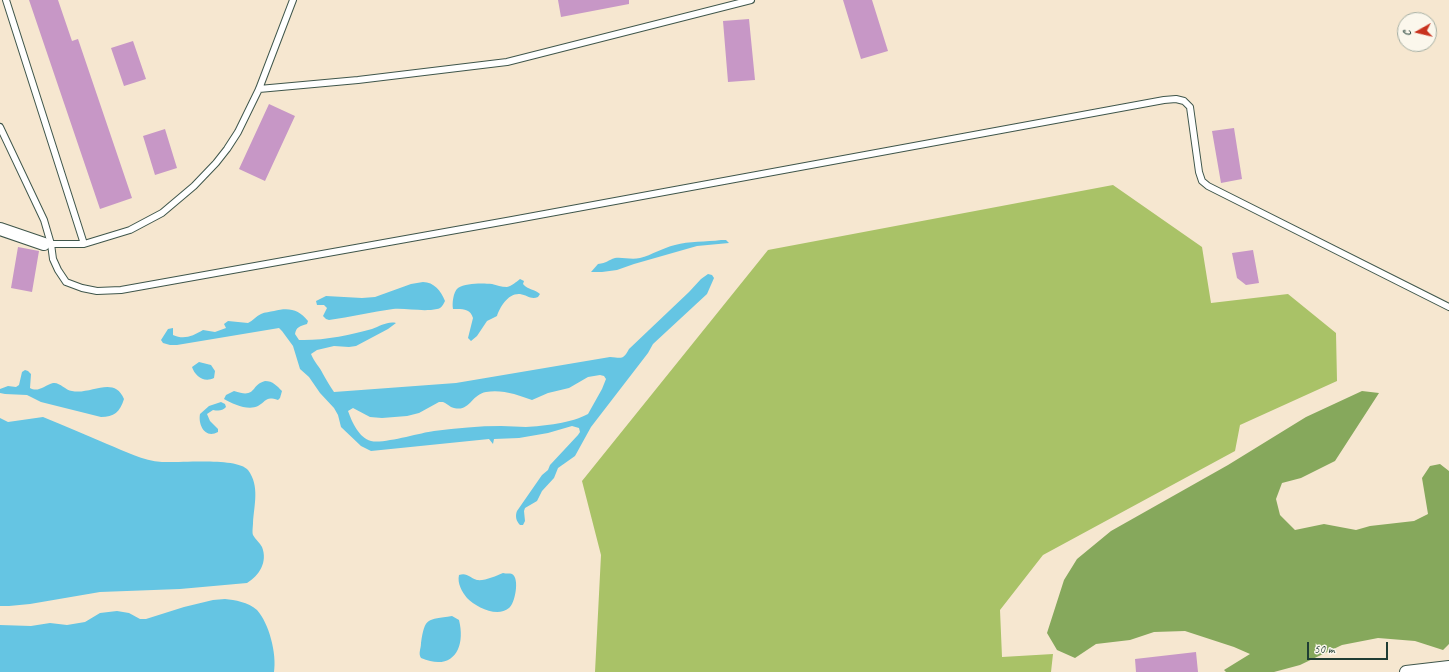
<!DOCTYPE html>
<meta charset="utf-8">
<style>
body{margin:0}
#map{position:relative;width:1449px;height:672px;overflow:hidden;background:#f6e7d0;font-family:Caveat,sans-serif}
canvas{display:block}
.north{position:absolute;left:1397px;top:12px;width:40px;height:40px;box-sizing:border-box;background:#fbf7ec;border:1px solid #a3ada2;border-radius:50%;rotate:262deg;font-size:11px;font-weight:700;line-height:16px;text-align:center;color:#1f3d34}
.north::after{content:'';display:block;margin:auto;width:14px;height:18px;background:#c8321e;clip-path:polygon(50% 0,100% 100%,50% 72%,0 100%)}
.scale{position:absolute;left:1307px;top:642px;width:81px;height:18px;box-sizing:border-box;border:2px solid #1f3d34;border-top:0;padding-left:5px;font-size:12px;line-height:14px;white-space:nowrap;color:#1f3d34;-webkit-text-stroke:3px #fbf7ec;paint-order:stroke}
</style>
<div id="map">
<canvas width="1449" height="672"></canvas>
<div class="north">С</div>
<div class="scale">50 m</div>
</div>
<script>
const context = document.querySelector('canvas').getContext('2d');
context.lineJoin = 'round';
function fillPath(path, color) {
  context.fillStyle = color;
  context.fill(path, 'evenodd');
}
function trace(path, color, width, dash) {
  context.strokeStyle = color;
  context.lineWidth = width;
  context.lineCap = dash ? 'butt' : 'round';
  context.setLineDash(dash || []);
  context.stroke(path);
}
fillPath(new Path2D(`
 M1113 185 1202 247 1211 303 1288 294 1336 333 1337 381 1240 425 1235 451 1043 555 1000 610 1002 657 1053 654 1051 672H595L601 555 582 481 768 250Z`), '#a9c267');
fillPath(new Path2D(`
 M1362 391 1379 393 1335 461 1301 478 1282 483 1276 499 1280 515 1295 530 1324 524 1356 530 1370 526 1414 521 1428 514 1422 478 1430 466 1440 464 1449 471V644L1443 650 1415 641 1378 638 1342 645 1300 665 1274 672H1226L1224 670 1250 654 1234 647 1185 631 1154 632 1130 640 1096 644 1075 658 1057 650 1047 633 1064 580 1077 559 1111 531 1228 465 1306 417Z`), '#86a85c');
fillPath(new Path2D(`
 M721 240H726L729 243 697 246 634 264 617 270 602 272H591L598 264C607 263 608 260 615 258 623 257 631 260 640 258 652 255 662 248 675 245 689 241 706 242 721 240Z
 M708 274 712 275 714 278 707 294 653 344 648 353 591 427 575 456 558 468 554 478 542 491 537 501 525 508 524 511 525 521 523 525H520C516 521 515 516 517 511L542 475 548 470 550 465 578 435 580 432 579 428 572 426 548 433 519 438 494 439 493 444 489 439 371 451 361 446 341 427 338 415 334 408 320 393 309 377 300 369 293 346 282 331 279 328 177 345H170L163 343 161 340 168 329 173 328V335C184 340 193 336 203 330L215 332 226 328 224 324 228 321 248 323C253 321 256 316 261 314 265 312 270 312 274 311 288 307 299 309 308 321L307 324C300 326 296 327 295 334L299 340C321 341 351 335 372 329 380 326 388 321 396 323L388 329 356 346 349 347 334 346 317 350 311 354C314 362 320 367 323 374 327 381 330 386 334 392L456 383 610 357C622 358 623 360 629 349L689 292 701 279ZM600 375 604 376 606 379 602 389 588 414C572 423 544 426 526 427 518 427 510 426 501 426 479 426 457 428 434 431 419 433 384 444 371 441 359 438 352 422 348 411L353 408 370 417 382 418 407 416 419 413 439 402H443C446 403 448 405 451 407 470 414 470 395 486 392 502 389 518 395 532 400L548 393 569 388 588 377Z
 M520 279 524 281 523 284C528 290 535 289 540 294L538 297C531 300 527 295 520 294 508 293 500 307 497 316L487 321 477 336 471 341 468 338 473 318C470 308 462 309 453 309 452 304 453 292 458 288 466 283 482 283 492 284 497 285 501 287 507 287 512 286 516 282 520 279Z
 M423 282C434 282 441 291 445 301 443 305 441 309 437 309 423 312 407 308 393 309 372 312 350 317 329 320L326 319 323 316 327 308 324 305H317L316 301 326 296 362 298 375 297 411 284Z
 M199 362 211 365 215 371 214 378C204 383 195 376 192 367Z
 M25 370 28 371 31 374 30 388C38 393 45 385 53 383 60 382 65 390 72 391 91 395 114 375 124 399 120 412 114 417 101 417L41 402 27 395 5 394 0 393V389L8 386 16 387 19 385 22 372Z
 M265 381C273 381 277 386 282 391L280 398 278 400C265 396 267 401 258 406 248 411 233 404 224 399L226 395 234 391C257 399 250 385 265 381Z
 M221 402 225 404 226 407C222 411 219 411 213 410L207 414 210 421 218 429V432C205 439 198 425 200 414L209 406Z
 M43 417C65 426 86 435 107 444 125 451 143 461 162 462 180 463 237 457 248 470 260 486 254 505 253 523 253 526 252 532 253 535 255 539 260 543 262 547 268 562 259 576 247 583L180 589 100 592 30 604 9 606H0V418L8 422Z
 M503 573C506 574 510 573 512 574 520 578 515 604 509 608 497 618 476 607 467 598 462 592 457 583 459 575 467 572 470 578 477 580 485 581 496 576 503 573Z
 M225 599C235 600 248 602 257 610 269 623 277 654 274 672H0V625L31 626 50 623 67 625 85 622 100 613 117 611 129 613 140 619H146L184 607 213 600Z
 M452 616 459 620C466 648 453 672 421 658 418 653 421 649 421 643 425 617 427 620 452 616Z`), '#65c5e3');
fillPath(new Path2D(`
 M29 0H58L72 41 78 39 132 198 100 209Z
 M558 0H629V4L561 17Z
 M843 0H872L888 51 861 59Z
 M749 19 755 80 728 82 723 21Z
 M133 41 146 79 124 86 111 48Z
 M269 104 295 116 265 181 239 169Z
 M1234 128 1242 179 1221 183 1212 131Z
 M165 129 177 168 155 175 143 136Z
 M18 247 39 251 32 292 11 288Z
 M1253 250 1259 283 1246 285 1237 278 1232 253Z
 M1196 652 1198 672H1136L1135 659Z`), '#c797c6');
const service = new Path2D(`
 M6 0 84 244
 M259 89 358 80 507 62 751 0
 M0 127 44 220 51 244 53 259 58 270 66 282 82 288 97 291 121 290 512 220 1164 100 1176 99 1184 101 1190 107 1199 172 1202 181 1208 186 1449 307
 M47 244H84L130 230 162 213 194 186 216 163 227 149 238 132 259 89 293 0`);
const minor = new Path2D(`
 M0 229 44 244
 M1406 672 1449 667`);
trace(service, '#3f564b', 8);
trace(minor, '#3f564b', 14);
trace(service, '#fff', 6);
trace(minor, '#fff', 12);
</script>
